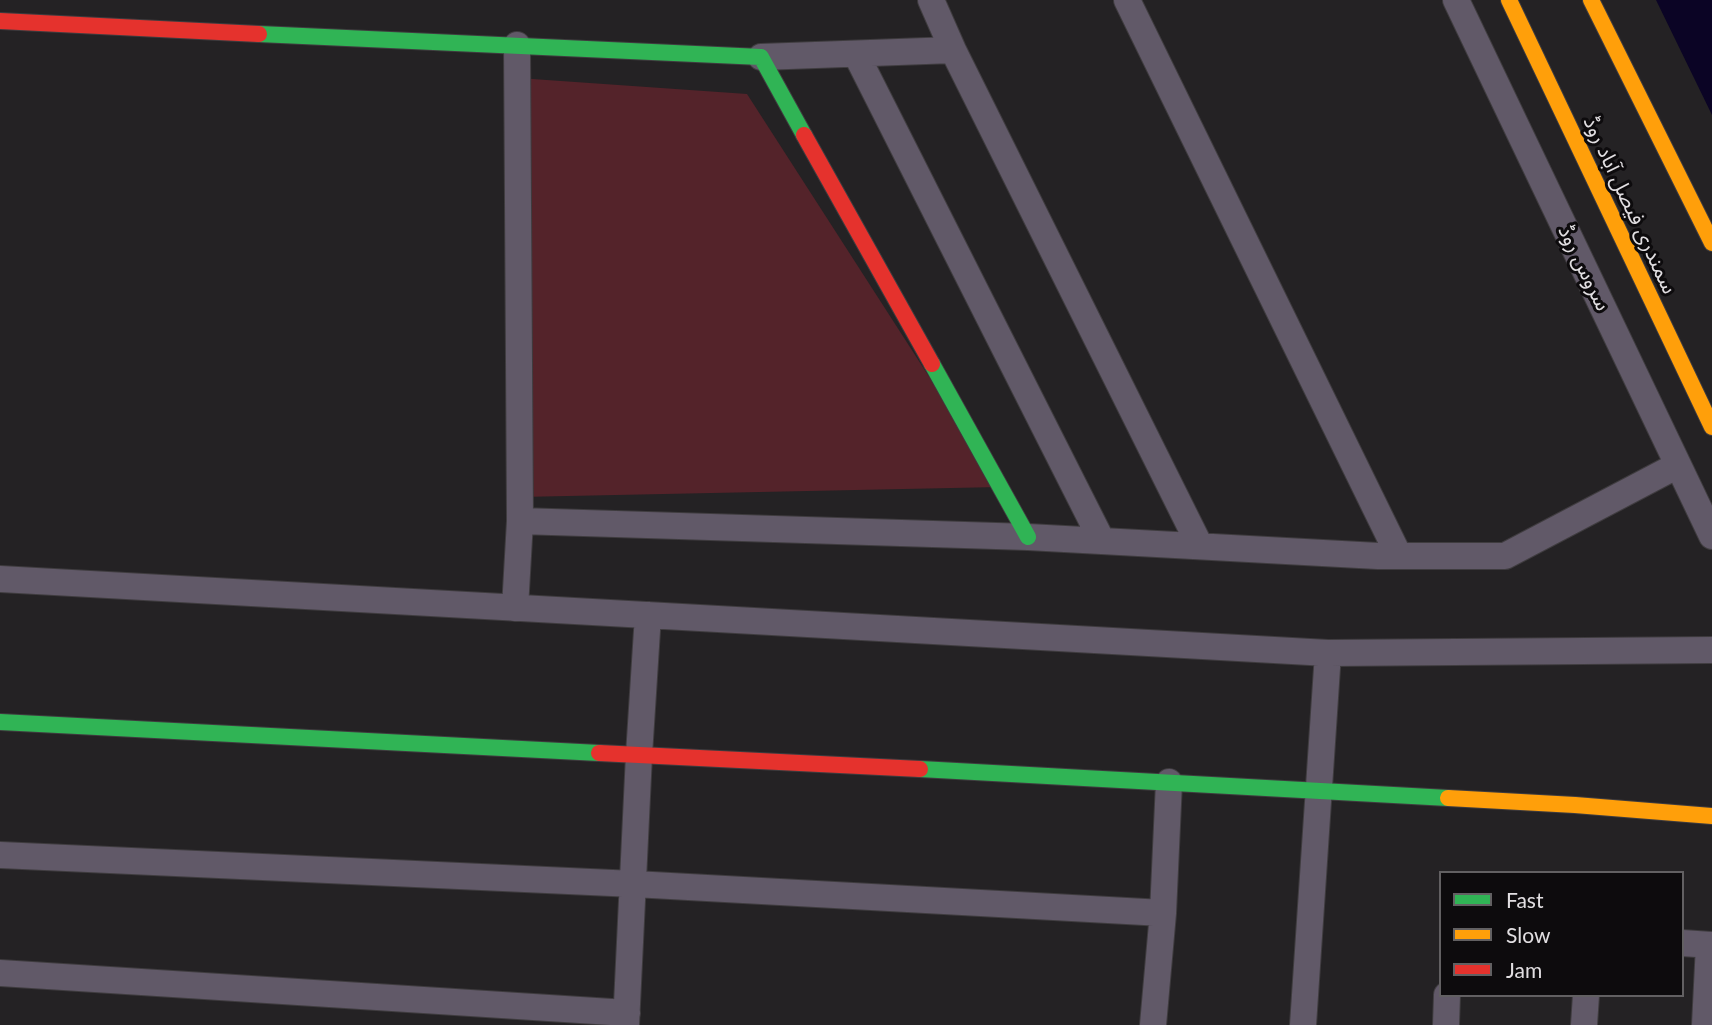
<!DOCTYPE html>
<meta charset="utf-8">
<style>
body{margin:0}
#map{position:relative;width:1712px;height:1025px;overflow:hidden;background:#242224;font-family:Lato,sans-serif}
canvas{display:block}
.legend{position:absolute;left:1439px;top:871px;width:245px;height:126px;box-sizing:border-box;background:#0d0b0d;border:2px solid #626062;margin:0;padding:9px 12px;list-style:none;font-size:21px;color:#e2dfe2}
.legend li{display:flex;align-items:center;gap:14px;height:35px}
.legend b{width:35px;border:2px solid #626062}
</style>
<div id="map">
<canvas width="1712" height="1025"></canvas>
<ul class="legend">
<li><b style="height:9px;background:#30b455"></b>Fast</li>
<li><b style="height:9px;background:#ff9f0a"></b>Slow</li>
<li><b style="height:9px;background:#e5322d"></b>Jam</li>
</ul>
</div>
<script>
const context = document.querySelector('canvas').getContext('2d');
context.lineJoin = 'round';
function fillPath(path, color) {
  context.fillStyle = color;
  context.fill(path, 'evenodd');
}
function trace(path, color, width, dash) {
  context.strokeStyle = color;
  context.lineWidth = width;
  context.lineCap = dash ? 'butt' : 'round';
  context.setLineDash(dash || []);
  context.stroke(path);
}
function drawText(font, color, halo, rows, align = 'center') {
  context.font = font + ' Lato,"Noto Sans Arabic",sans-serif';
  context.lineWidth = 6;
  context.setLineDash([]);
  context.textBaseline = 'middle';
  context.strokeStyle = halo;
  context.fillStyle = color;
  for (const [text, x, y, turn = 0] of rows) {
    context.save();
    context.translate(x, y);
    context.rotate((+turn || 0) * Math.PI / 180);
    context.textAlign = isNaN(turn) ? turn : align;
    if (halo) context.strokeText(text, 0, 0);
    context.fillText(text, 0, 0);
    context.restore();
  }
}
fillPath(new Path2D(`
 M518 78 747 94 1000 487 520 497Z`), '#54232a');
fillPath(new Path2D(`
 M1656 0H1712V115Z`), '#0b0425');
const street = new Path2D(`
 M931 0 953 50 1200 546
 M1127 0 1399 556
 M1456 0 1712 536
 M856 54 1102 541
 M761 57 953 50
 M520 521 1028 537 1378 556H1505L1678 465
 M0 579 1328 653 1712 650
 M515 608 520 521 517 45
 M0 855 634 884 1163 913
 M1682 943 1712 945
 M0 973 627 1013
 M626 1025 639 755 648 615
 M1153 1025 1163 913 1169 782
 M1303 1025 1328 653
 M1446 1025 1447 995
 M1584 1025 1586 995
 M1705 1025 1709 945`);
const fast = new Path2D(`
 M259 34 761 57 804 135
 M932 364 1028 537
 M0 722 599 753
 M920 769 1448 798`);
const slow = new Path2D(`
 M1509 0 1712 427
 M1591 0 1712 243
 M1448 798 1575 805 1712 816`);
const jam = new Path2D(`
 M0 21 259 34
 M804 135 932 364
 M599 753 920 769`);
trace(street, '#3f3c3f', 28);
trace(fast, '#3f3c3f', 18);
trace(slow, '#3f3c3f', 18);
trace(jam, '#3f3c3f', 18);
trace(street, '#615968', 26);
trace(fast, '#30b455', 16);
trace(slow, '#ff9f0a', 16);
trace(jam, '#e5322d', 16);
drawText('21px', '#e2dfe2', '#0d0b0d', [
 ["سمندری فیصل آباد روڈ",1630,205,65],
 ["سروس روڈ",1584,268,64]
]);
</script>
